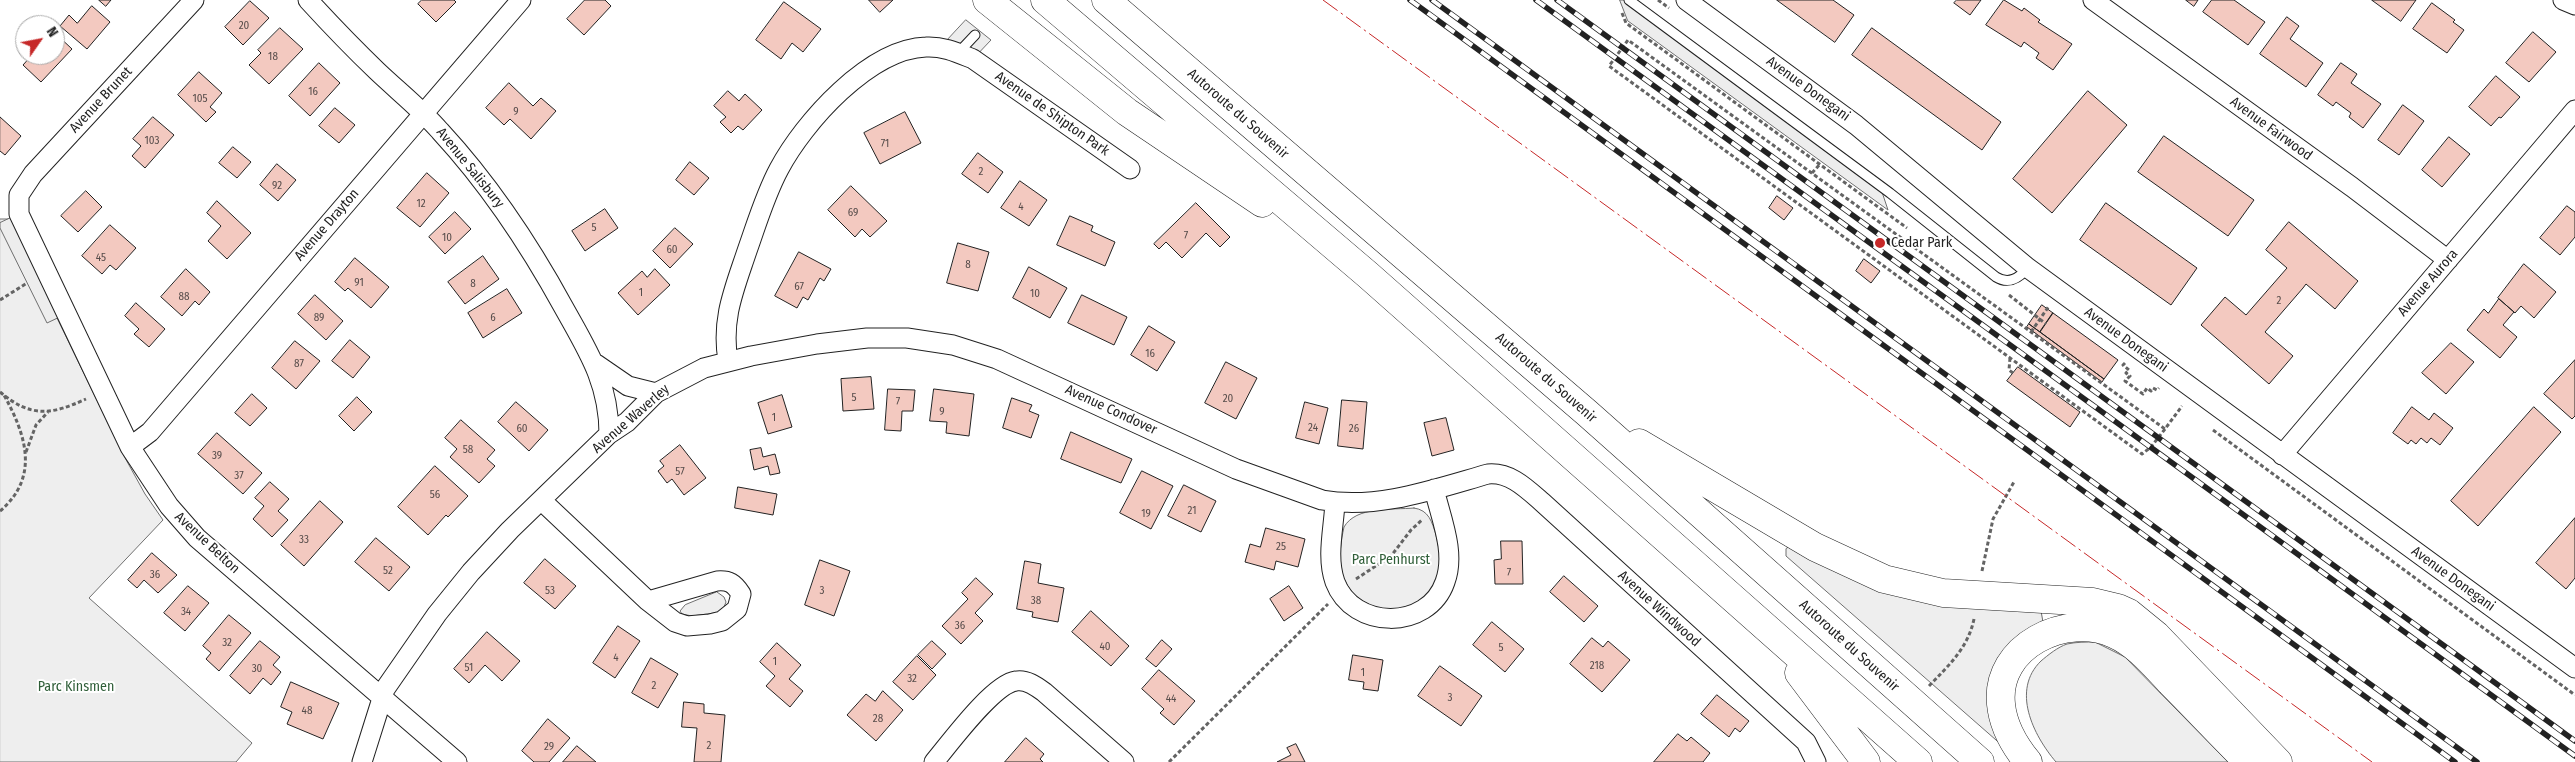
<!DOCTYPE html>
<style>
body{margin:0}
#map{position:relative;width:2575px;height:762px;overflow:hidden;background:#fff;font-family:"Fira Sans Condensed",sans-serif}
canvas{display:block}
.north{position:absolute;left:15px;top:15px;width:50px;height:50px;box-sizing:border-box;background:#fff;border:1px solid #a7a7a7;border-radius:50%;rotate:57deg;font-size:14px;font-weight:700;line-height:20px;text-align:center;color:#222}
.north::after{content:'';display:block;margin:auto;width:18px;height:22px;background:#c62828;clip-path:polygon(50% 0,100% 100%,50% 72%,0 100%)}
</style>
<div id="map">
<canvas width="2575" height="762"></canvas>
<div class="north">N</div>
</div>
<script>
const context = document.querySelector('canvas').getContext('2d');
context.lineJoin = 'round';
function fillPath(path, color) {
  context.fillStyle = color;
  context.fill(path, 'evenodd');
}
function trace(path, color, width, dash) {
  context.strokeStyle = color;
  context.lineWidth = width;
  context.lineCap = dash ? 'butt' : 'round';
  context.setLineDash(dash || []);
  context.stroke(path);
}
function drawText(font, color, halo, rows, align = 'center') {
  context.font = font + ' "Fira Sans Condensed",sans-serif';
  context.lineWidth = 4;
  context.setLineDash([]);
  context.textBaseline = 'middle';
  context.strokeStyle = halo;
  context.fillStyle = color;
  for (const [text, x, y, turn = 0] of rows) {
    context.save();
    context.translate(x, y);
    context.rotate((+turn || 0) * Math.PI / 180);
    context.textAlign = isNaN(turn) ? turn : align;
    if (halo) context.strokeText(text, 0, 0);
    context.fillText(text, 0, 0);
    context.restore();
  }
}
const green = new Path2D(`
 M0 219H9L124 456 145 494 163 520 89 598 252 743 236 762H0Z
 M1414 508C1429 510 1432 522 1436 535 1438 545 1441 555 1440 566 1434 621 1357 624 1342 573 1338 559 1341 541 1344 527 1356 506 1392 510 1414 508Z
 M1792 545 2041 611 2043 622 2014 643 2004 747 1786 556V549Z
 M717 592 724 597 726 602 722 612 692 616 682 614 680 611 685 605Z
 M2095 642 2125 657 2228 762H2056C2033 735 2011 690 2041 661 2048 655 2058 647 2067 644 2076 642 2086 642 2095 642Z`);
fillPath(green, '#eee');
trace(green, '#6f6f6f', 1);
const parking = new Path2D(`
 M1620 0H1629L1880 186 1888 210 1628 21Z
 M966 20 991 40 973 59 940 48Z
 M19 214 66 314 47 323 0 228V223Z`);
fillPath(parking, '#ededed');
trace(parking, '#6f6f6f', 1);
const building = new Path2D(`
 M99 0H111L106 6Z
 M422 0H454L456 2 436 22 418 4Z
 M585 0H605L611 6 584 35 567 19Z
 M869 0H893L880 12Z
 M1777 0H1833L1854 15 1835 42Z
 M1957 0H1981L1970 15 1954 3Z
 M2004 0 2022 11 2024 8 2040 20 2038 22 2072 44 2053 70 2036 58 2039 53 2024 42 2021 47 1986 25Z
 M2186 0H2198L2194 6Z
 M2212 0H2234L2265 22 2248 45 2203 12Z
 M2372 0H2416L2401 21Z
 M250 1 269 18 243 45 225 27Z
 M784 2 821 29 803 52 792 43 781 59 756 40Z
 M2432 3 2455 20 2453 22 2464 30 2447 53 2413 29Z
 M92 6 110 22 87 49 60 26 69 15 77 23Z
 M2287 17 2299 26 2290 39 2323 63 2306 87 2260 54Z
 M280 28 303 49 269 84 249 65 261 53 258 50Z
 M1872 28 2001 122 1982 150 1852 55Z
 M2533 32 2556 52 2529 82 2506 63Z
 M55 33 72 49 41 82 23 65 32 55H55Z
 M319 63 340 83 310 116 289 96Z
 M2341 63 2357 74 2351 83 2381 104 2363 128 2349 117 2351 113 2336 102 2333 106 2318 95Z
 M199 72 222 93 210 107 216 112 206 122 178 95Z
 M2496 76 2520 97 2501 118 2499 117 2491 126 2469 107Z
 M509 83 533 106 541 98 556 111 531 139 510 119 504 125 486 108Z
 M728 91 739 101 745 94 762 110 743 130 738 126 731 133 720 122 726 117 714 106Z
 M2088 91 2127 125 2052 213 2013 179Z
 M2403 105 2424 121 2399 155 2378 140Z
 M335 108 355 125 339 143 319 126Z
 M905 112 921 143 880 164 864 133Z
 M0 117 21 136 5 155 0 151Z
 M153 117 174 135 145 168 132 156 141 146 133 139Z
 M2164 136 2254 200 2228 236 2138 172Z
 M2449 137 2470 154 2442 187 2422 170Z
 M233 147 251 162 237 178 219 163Z
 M978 153 1003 172 988 193 962 174Z
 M690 162 709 178 694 195 676 180Z
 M277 164 296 180 278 201 260 185Z
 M427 173 449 193 420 227 397 208Z
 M1020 181 1047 200 1029 226 1001 208Z
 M851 186 887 221 870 237 862 229 855 237 828 210Z
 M86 191 102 207 78 232 61 216Z
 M1777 196 1793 208 1784 220 1769 208Z
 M217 201 251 233 227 259 208 241 221 226 207 213Z
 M1196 203 1230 237 1220 247 1206 233 1182 258 1166 242 1159 249 1154 244Z
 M2106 203 2197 268 2171 305 2080 240Z
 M2567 206 2575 212V237L2560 255 2540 238Z
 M605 209 618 228 585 251 572 231Z
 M455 212 471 229 445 254 429 237Z
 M1070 216 1093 226 1091 231 1115 242 1105 266 1057 245Z
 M2289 222 2358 281 2335 309 2306 284 2303 288 2265 332 2293 356 2269 384 2201 325 2225 297 2246 315 2287 268 2266 250Z
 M110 225 136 248 116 270 110 265 102 274 82 256Z
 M675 228 693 244 670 268 653 251Z
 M958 243 989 252 978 291 947 283Z
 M799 252 831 269 824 281 820 278 808 300 803 297 797 308 775 296Z
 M483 256 499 279 465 304 448 282Z
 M355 258 389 287 371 308 348 288 345 291 335 282Z
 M1864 259 1880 271 1871 283 1856 271Z
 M2524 264 2556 292 2534 318 2521 306 2515 313 2498 298Z
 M1029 267 1067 288 1050 318 1013 298Z
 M186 269 210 292 199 305 195 301 182 316 161 297Z
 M655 269 670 285 638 315 618 293 642 271 647 277Z
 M507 289 522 313 483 338 468 313Z
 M315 295 343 321 326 340 298 314Z
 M1082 295 1127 317 1114 345 1068 323Z
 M2499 299 2514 312 2503 325 2517 337 2500 358 2467 330 2484 309 2488 313Z
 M136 303 165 329 149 347 134 334 139 329 125 316Z
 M2042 305 2053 313 2040 332 2029 324Z
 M2053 313 2118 360 2104 379 2040 332Z
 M2029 324 2104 379 2102 382 2027 327Z
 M1149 326 1175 342 1157 371 1131 355Z
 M350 340 370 357 353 378 332 361Z
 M295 341 320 361 296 389 272 368Z
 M2451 343 2474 362 2446 394 2422 373Z
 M2575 360V416L2572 419 2544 394Z
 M1226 362 1257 378 1236 419 1205 403Z
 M2018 367 2080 412 2070 427 2007 381Z
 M871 377 874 409 843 411 841 379Z
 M888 389 915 390 913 411H902L901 431 885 430Z
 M934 389 974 394 969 436 946 433 947 422 930 421Z
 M252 394 267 408 250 426 235 413Z
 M782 395 792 427 768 434 758 403Z
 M357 397 372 412 354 431 339 416Z
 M1012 398 1032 405 1029 411 1039 415 1031 438 1003 428Z
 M1342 400 1367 402 1363 449 1338 446Z
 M516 402 548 430 529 451 498 422Z
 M1305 402 1328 408 1319 444 1296 438Z
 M2412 407 2429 420 2434 413 2453 428 2440 445 2431 438 2427 443 2421 438 2416 444 2411 440 2408 444 2393 433Z
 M2534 407 2561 432 2478 526 2451 501Z
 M1446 418 1454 450 1432 456 1424 423Z
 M461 420 495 450 487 459 495 466 479 483 450 457 457 449 445 438Z
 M1071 432 1132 459 1121 483 1061 459Z
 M217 433 262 473 243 494 198 454Z
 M680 445 706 478 684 495 672 479 667 483 658 471 664 466 660 461Z
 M761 448 763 457 775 454 780 473 770 475 768 466 754 470 750 450Z
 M435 466 468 496 448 517 446 515 428 535 398 507Z
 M1142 471 1173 486 1151 529 1120 513Z
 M270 482 289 499 278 511 288 520 272 537 253 519 264 506 255 498Z
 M1184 485 1216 501 1201 532 1168 516Z
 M738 487 777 494 773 515 735 508Z
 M320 501 343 522 304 566 281 545Z
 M2575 518V578L2566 589 2536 563Z
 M1266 528 1305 539 1298 567 1276 561 1274 570 1245 562 1250 544 1260 547Z
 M376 538 410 567 389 591 355 562Z
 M1501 541H1522L1523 584H1495L1494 560 1501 559Z
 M152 553 177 575 158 593 144 580 137 588 128 580Z
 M545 559 576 586 555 609 524 583Z
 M820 560 850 571 834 616 805 605Z
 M1025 561 1041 564 1038 583 1064 588 1058 622 1032 617 1033 612 1017 609Z
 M1564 576 1598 606 1584 622 1550 592Z
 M976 578 993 594 975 613 983 621 961 644 942 626 968 599 962 593Z
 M188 586 209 603 185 631 164 613Z
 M1289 586 1303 608 1284 621 1270 599Z
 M1091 611 1129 646 1111 666 1072 632Z
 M229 615 251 633 219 671 206 659 211 653 203 646Z
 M1492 622 1524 649 1505 672 1473 645Z
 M618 626 640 641 615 678 593 663Z
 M487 632 520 661 502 681 485 665 469 683 454 669Z
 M1592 638 1603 647 1608 641 1630 660 1602 692 1570 664Z
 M1162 640 1172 649 1156 667 1146 659Z
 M260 641 280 657 273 665 281 672 271 685 263 678 250 694 230 676Z
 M932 641 946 654 932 669 918 655Z
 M777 643 801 665 789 679 803 691 790 707 766 686 775 676 760 662Z
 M1353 655 1383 660 1378 691 1363 689 1364 682 1349 680Z
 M917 656 936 675 913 700 893 682Z
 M651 658 678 674 658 708 632 693Z
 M1440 666 1482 696 1461 726 1418 696Z
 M1159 670 1195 701 1174 725 1160 713 1164 709 1142 689Z
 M291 682 339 703 323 739 287 724 292 712 281 707Z
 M883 691 903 710 876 741 847 715 866 694 875 701Z
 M1717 695 1749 721 1740 732 1735 728 1729 737 1701 714Z
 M684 702 704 704V713L725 715 721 762H694L697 728 682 727Z
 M548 719 570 738 549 762H534L522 751Z
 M1678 734 1687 741 1691 737 1710 753 1703 762H1654Z
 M1026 738 1044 754 1040 759 1043 762H1005Z
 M1296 744 1305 762H1277L1291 755 1287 748Z
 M577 746 596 762H563Z`);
fillPath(building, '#f3c9c0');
trace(building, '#222', 1);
const lane = new Path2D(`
 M1629 0 1890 193 1996 277C2009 285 2019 278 2028 268
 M958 53 975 35`);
const street = new Path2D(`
 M194 0 33 174 19 195V214L130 447 169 506 197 538 457 762
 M308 0C330 24 353 48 377 71 398 91 421 109 440 131 489 184 529 244 564 308 588 351 609 383 609 434
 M1686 0 1856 125 2028 268 2575 668
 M2093 0 2352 187 2448 260
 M2563 0 2575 5
 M728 361C721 319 734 290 747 251 757 223 765 195 779 169 804 122 869 49 926 47 943 46 958 53 973 59L1130 169
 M596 364 628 386 656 393
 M130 447 150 432 521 0
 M2282 455 2575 110
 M541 500 648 601 675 622 687 626 710 624 722 621 737 609 741 594C734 583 729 580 717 581L648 601
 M1335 502C1334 527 1326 557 1335 582 1353 630 1428 631 1445 582 1456 553 1441 518 1434 489
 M362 762 385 689 437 614 471 572 510 530 609 434 627 422 656 393 704 368 751 356 817 344 867 338H907L953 345 997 359 1236 469 1322 500C1377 510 1435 489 1488 474 1510 472 1526 488 1542 502L1806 742 1816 762
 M934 762C950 743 993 684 1016 681 1026 679 1036 686 1044 692L1124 762`);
const highway = new Path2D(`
 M987 0 1127 112 1262 203
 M1045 0 1368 275 1918 762
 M1106 0 1587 413 1980 762
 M1639 443 1815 547 1884 579 1943 593 2093 602 2118 608 2129 613 2156 635 2278 762
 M1799 673 1866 762
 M2028 762C2014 745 2003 726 2001 704 1995 646 2066 612 2114 634 2137 644 2154 665 2171 683 2197 709 2222 736 2248 762`);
trace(lane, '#222', 11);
trace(street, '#222', 21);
trace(highway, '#222', 29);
trace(new Path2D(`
 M1658 0 1669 8
 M1622 13 1626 23 1907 228
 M1812 173 1820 164
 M2009 295 2046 324
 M0 300 27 283
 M2031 332 2049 306
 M2010 358 2009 370 2013 373
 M2125 363 2123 365 2129 370 2126 373 2130 376 2125 381 2143 394 2147 388 2151 391 2153 388 2157 390 2159 388
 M0 392C31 418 51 415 86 399
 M2165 429 2151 447 2142 454 1609 66 1628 40 2165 429 2182 406
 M2213 430 2575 695
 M26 452 36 425 48 412
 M0 511C40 477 26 435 4 395
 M1982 571 1993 519 2014 482
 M1356 579 1391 556 1411 530 1423 519
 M1929 686C1949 665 1968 648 1974 619
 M1169 762 1328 604`), '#646464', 3, [4, 2.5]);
trace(lane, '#fff', 9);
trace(street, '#fff', 19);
trace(highway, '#fff', 28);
const rail = new Path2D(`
 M1410 0 2455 762
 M1432 0 2477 762
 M1536 0 2575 756
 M1557 0 2575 741`);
trace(rail, '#222', 5.5);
trace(rail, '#fff', 4, [11]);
trace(new Path2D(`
 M1323 0 2372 762`), '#c62828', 1, [18, 4, 2.5, 4]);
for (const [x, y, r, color] of [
 [1880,243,6,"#c62828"]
]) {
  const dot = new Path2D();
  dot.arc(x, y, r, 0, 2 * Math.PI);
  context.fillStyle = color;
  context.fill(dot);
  trace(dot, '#fff', 2);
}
drawText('11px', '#564c4a', null, [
 ["20",244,26],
 ["18",273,57],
 ["16",313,92],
 ["105",200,99],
 ["9",516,112],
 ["103",152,141],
 ["71",885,144],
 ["2",981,172],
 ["92",277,186],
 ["12",421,204],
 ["4",1021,207],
 ["69",853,213],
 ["5",594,228],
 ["7",1186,236],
 ["10",447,238],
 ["60",672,250],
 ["45",101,258],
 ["8",968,265],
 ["91",359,283],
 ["8",473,284],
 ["67",799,287],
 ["1",641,293],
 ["10",1035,294],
 ["88",184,297],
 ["2",2279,301],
 ["89",319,318],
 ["6",493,318],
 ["16",1150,354],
 ["87",299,364],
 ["5",854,398],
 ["20",1228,399],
 ["7",898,402],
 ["9",942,412],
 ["1",774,418],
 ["24",1313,428],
 ["60",522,429],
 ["26",1354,429],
 ["58",468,450],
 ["39",217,456],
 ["57",680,472],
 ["37",239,476],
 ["56",435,495],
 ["21",1192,511],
 ["19",1146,514],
 ["33",304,540],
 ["25",1281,547],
 ["52",388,571],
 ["7",1509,573],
 ["36",155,575],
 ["53",550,591],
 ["3",822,591],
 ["38",1036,601],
 ["34",186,612],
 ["36",960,626],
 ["32",227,643],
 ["40",1105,647],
 ["5",1501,648],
 ["4",616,658],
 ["1",775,662],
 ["218",1597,666],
 ["51",469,668],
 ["30",257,669],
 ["1",1363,673],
 ["32",912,679],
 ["2",654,686],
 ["3",1450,698],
 ["44",1171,699],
 ["48",307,711],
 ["28",878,719],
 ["2",709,746],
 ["29",549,747]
]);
drawText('14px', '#222', '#fff', [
 ["Avenue Donegani",1808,89,36],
 ["Avenue Brunet",101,100,-47],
 ["Avenue de Shipton Park",1052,114,35],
 ["Autoroute du Souvenir",1238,114,41],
 ["Avenue Fairwood",2271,129,36],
 ["Avenue Salisbury",470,168,51],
 ["Avenue Drayton",327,225,-49],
 ["Avenue Aurora",2428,283,-49],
 ["Avenue Donegani",2126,340,36],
 ["Autoroute du Souvenir",1546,378,41],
 ["Avenue Condover",1111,410,25],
 ["Avenue Waverley",631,419,-41],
 ["Avenue Belton",207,543,43],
 ["Avenue Donegani",2453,579,36],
 ["Avenue Windwood",1659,609,42],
 ["Autoroute du Souvenir",1849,646,42]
]);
drawText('14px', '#222', '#fff', [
 ["Cedar Park",1891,243]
], 'left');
drawText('14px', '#2f5e38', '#fff', [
 ["Parc Penhurst",1391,560],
 ["Parc Kinsmen",76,687]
]);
</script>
